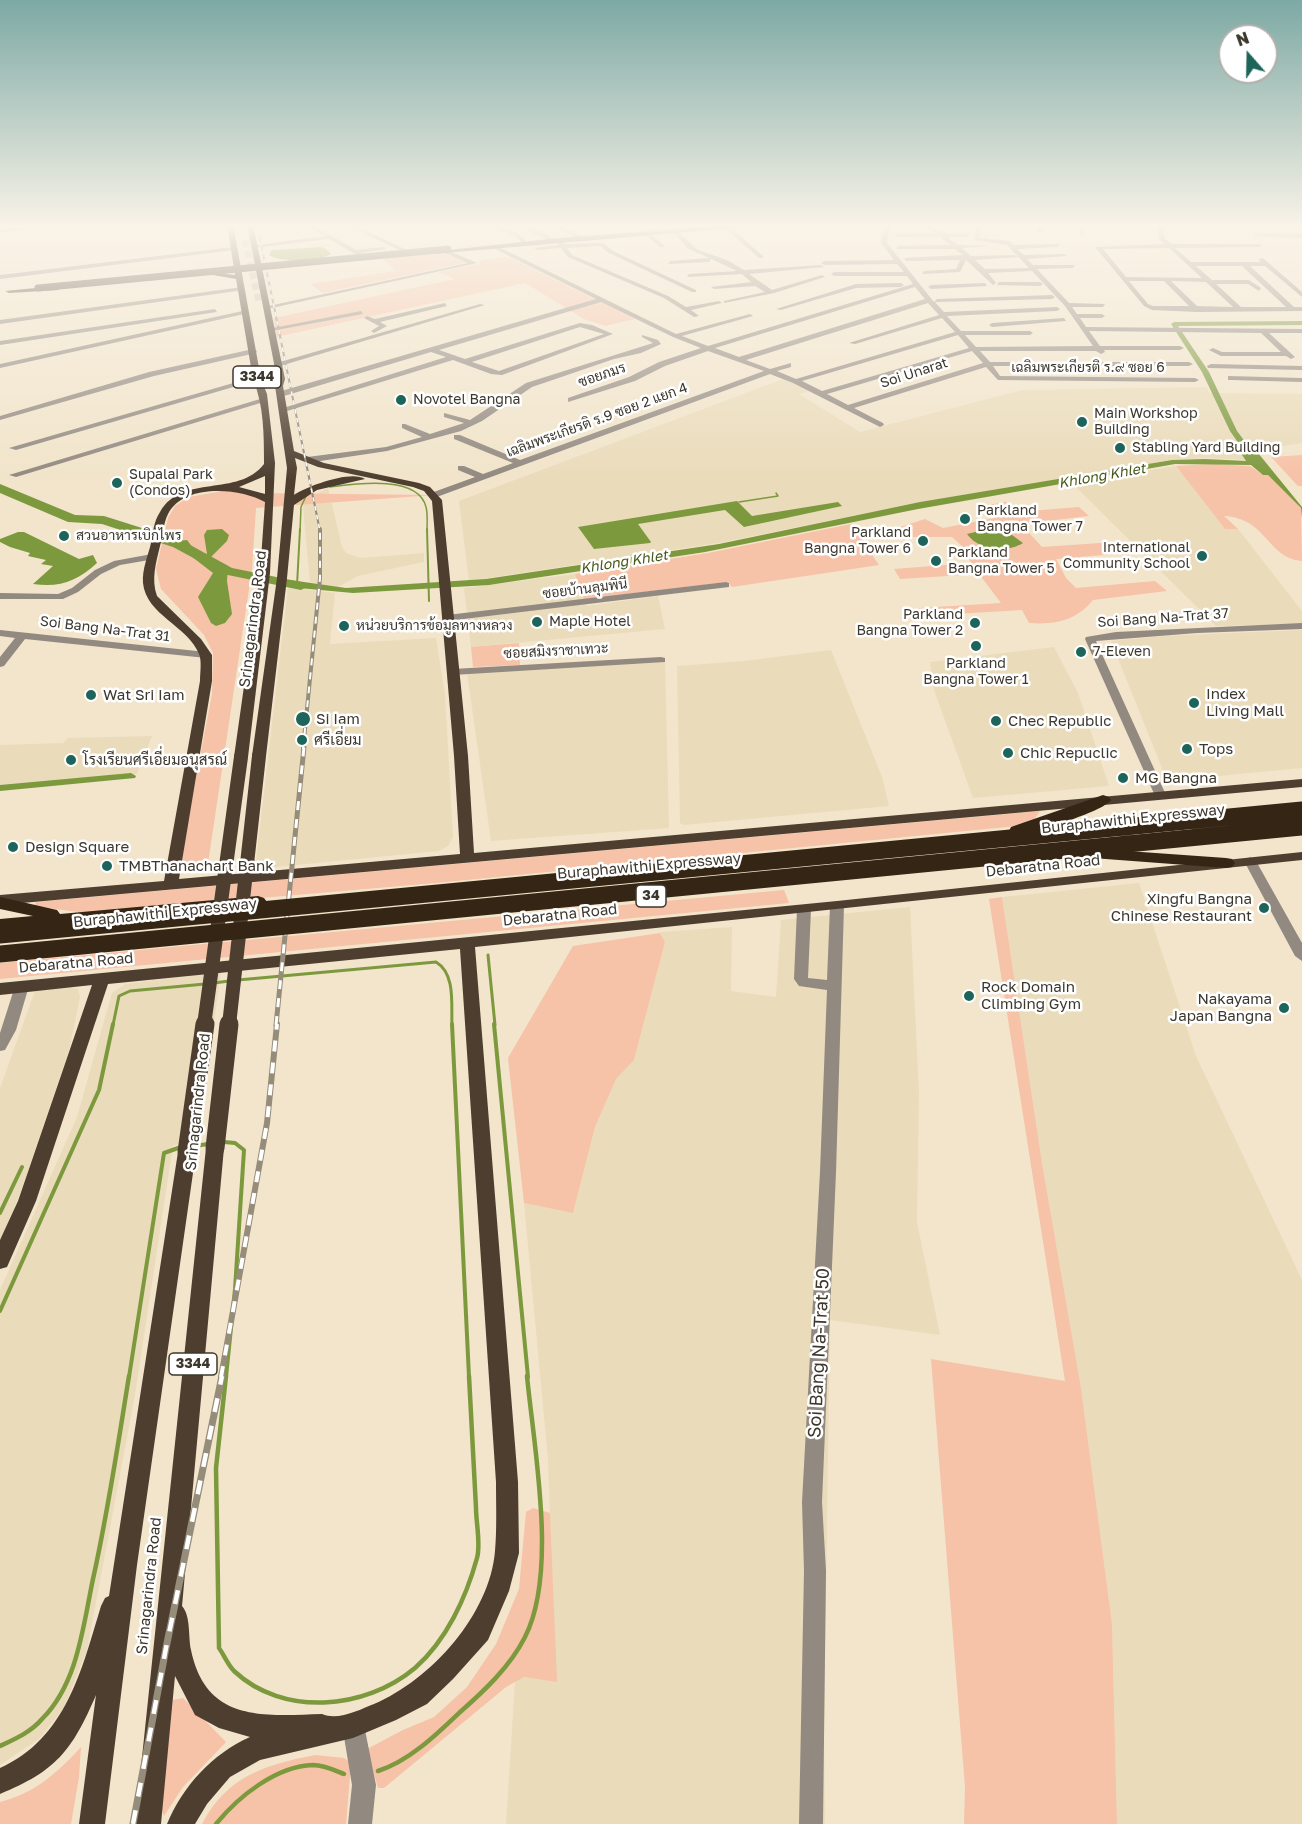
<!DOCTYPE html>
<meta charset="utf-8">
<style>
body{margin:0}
#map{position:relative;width:1302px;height:1824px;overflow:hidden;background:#f2e5cb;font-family:"Golos Text",sans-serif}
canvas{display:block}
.north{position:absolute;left:1218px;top:24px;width:60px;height:60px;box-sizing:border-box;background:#fff;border:2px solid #b1afab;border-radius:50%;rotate:340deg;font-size:16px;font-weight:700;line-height:24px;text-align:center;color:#3d382e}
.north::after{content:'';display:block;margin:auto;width:21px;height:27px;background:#1d655b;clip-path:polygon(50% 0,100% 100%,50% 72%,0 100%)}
</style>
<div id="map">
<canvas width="1302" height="1824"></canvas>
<div class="north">N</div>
</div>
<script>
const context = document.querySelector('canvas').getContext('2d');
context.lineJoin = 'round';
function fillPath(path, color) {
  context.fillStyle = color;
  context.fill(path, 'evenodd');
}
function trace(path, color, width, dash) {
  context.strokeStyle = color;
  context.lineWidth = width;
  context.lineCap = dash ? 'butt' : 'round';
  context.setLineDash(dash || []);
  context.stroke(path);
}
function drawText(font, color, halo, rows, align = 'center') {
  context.font = font + ' "Golos Text",Sarabun,sans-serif';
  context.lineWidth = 5;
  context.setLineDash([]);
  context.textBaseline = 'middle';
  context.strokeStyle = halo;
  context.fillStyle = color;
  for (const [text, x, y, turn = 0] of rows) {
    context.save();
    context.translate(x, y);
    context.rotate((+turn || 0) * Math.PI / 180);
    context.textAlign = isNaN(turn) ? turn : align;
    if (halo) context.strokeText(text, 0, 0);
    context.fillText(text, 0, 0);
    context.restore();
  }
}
fillPath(new Path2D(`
 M783 379 809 391 799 394 860 432 1022 390 1207 387 1209 393 1302 394V443L1259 450 1257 447 1239 450 1246 460 1205 458 1171 460 920 502 724 542 469 581 459 501Z
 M1176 466 1225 529H1238L1302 611V624L1216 626 1072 483Z
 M328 488 342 547 346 553 361 558 424 553V562L358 576 336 588 310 582 303 507 308 498Z
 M575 574 587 606 658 596 665 629 471 647 464 588Z
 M288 587 335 593 330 644 436 638 445 694 453 837 448 846 439 851 255 869Z
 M1302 630V768L1165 781 1162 768 1111 641 1165 636Z
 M1054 647 1078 693 1109 786 973 798 934 690 930 662Z
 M831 650 882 777 889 806 684 825 680 823 677 666 744 661Z
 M665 662 669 828 491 841 467 673Z
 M152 736 137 774 0 787V745L63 743 68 738Z
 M1139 883 1196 1056 1302 1280V1824H1117L1112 1624 1081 1388 1042 1163 1002 897Z
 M910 907 919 1092 917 1222 940 1335 830 1320 824 1731 825 1824H506L515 1682 524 1677 556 1681 548 1459 524 1203 573 1213 595 1127 616 1079 634 1060 665 942 660 932 732 927 731 991 776 997 781 920Z
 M221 972 197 1142 173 1145 135 1395 87 1650 64 1708 39 1739 0 1765V1290L77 1117 112 993 125 984Z
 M71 987 78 989 80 997 69 1051 24 1182 7 1229 0 1239V1088L36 988Z`), '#eadbba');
fillPath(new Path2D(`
 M444 252 473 261 323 293 310 284 396 271 382 258Z
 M509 257 635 319 605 326 584 319 525 283 276 337 274 318 455 279 439 272 479 264 481 260Z
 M1302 455V486H1298L1271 457Z
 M1213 464 1250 466 1263 475H1268L1301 508 1302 561C1267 558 1267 518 1224 516L1238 529H1225L1176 466Z
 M223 491 246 493 434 495 256 508 252 569 207 870C195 874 188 875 179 867L212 694 213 653 204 635 161 589 156 569 168 518 175 506 189 497Z
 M1006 502 1018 512 1079 507 1089 516 1021 524 1042 547 1115 542 1126 553 1056 559 1066 578 1076 588 1155 581 1167 591 1093 600C1077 620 1056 625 1029 623L1022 610 923 616 919 608 1001 603 979 574 900 579 894 569 971 563 962 546 952 537H882L885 532 925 519 943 528 1000 517 987 505Z
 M851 524 879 565 732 587 728 582 584 599 575 574 708 553Z
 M519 643 520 665 473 667 471 647Z
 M1040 811 1032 823 1017 826 436 883 85 913 34 906 36 902Z
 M784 890 789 903 0 979V963Z
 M1002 897 1042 1163 1081 1388 1112 1624 1117 1824H964L965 1787 931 1359 1065 1381 989 899Z
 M660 933 665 942 634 1060 616 1079 595 1127 573 1213 524 1203 508 1058 573 946Z
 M533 1508 550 1513 557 1682 524 1677 506 1687 384 1788H378L367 1749 403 1730 434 1717 467 1687 496 1644 519 1589 526 1512Z
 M183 1698 226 1742 183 1787 164 1816 161 1808 173 1700Z
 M81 1747 79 1777 71 1824H0V1802C34 1794 58 1772 81 1747Z
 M315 1755 344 1758 351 1763 346 1824H202C227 1776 265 1765 315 1755Z`), '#f6c2a8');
fillPath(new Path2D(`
 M321 247 326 249 331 254C319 262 282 263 269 255L272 250Z
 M1254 448 1302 507V518L1301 508 1268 475H1263L1251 465 1175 464 918 509 705 552 489 585 353 593 288 587 290 580 346 588 486 579 719 544 920 502 1172 460 1205 459 1246 461 1239 450Z
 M737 501 752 516 838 502 842 506 744 527 725 510 638 524 651 542 650 543 594 549 578 527Z
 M992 528 1005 530 1023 543C1007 553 979 551 967 534Z
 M222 529 229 535 227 541 211 557 228 566 227 581 232 614 225 623 216 626 211 623 198 597 213 573 178 546 177 541 187 540 196 552 207 554 204 535 207 530Z
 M18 532H24L79 559 93 555 97 563C77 581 60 588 33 584L53 566 41 564 46 560 28 556 30 553 10 547 0 542V539Z`), '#7d993e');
trace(new Path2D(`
 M330 487C354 484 418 474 426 507 428 514 427 524 427 531
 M739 502 778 496 776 493
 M300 531 301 507 307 494`), '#7d993e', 1.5);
trace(new Path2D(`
 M427 529 429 601
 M297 585 300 529`), '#7d993e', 2);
trace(new Path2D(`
 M488 955 495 1025
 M238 980 436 962C456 974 451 1005 452 1025
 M214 983 229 981
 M113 1025 119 996 130 991 205 984`), '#7d993e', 3);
trace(new Path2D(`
 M452 1024 469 1377
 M494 1024 528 1377
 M224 1142 235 1143 244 1150 235 1289 226 1377
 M194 1146 208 1144
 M0 1213 22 1167
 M0 1311 99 1090 113 1024
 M129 1377 164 1153 181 1147`), '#7d993e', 4);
trace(new Path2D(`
 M226 1376 216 1468 219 1648C224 1655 228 1665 234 1671 283 1717 365 1710 415 1668 446 1641 466 1598 477 1558 481 1544 476 1523 476 1508 474 1464 471 1420 469 1376
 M0 1746C15 1739 31 1732 42 1719 78 1683 83 1626 93 1579 108 1512 118 1444 129 1376
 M378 1771C409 1761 436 1735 459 1713 483 1692 510 1667 525 1637 558 1572 534 1449 527 1376
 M216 1824C238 1797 276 1766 313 1765 324 1765 334 1770 344 1774`), '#7d993e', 4.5);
fillPath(new Path2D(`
 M1302 321V325L1178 326 1209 372 1237 431 1258 459 1251 461 1230 431 1202 372 1171 324 1174 322Z
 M131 773 136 776 135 778 0 791V785Z`), '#7d993e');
fillPath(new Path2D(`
 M0 484 75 515 104 516 183 541 232 568 301 582 308 586 301 590 223 574 173 547 102 524 68 522 0 493Z`), '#7d993e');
trace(new Path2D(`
 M245 240 259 302`), '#cec2ac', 7, [7, 4]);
fillPath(new Path2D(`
 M21 224H27L26 229 0 233V229L21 227Z
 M284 224 272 227 269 225 270 224Z
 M303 224H311L356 250 383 247 386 249 361 253 365 256 362 258 329 239 253 248 250 246 325 236Z
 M481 224C496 224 518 230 527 242L522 243 517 237Z
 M512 224C526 224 543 230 553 239L548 240Z
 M546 224H555L583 237 578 238Z
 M885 224H891L887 243 934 302 937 299 1052 295 1055 297 1052 299 935 302 944 312 1057 307 1060 309 1057 311 947 316 961 331H1030L1033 333 1030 335H965L976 347 1093 346 1065 306 1032 271 988 273 996 283 993 285 966 260 960 272 922 274 924 271 956 269 960 260 906 261 904 258 963 255 955 249H896L898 246 951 245 940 237H896L894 234 935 233 920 224H928L943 233 970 234 968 237H947L958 245 991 246 962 248 971 256 1015 255 1018 257 975 260 985 269 1029 268 1007 245 975 240 976 224H982L980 238 1009 241 1014 245 1060 244 1058 247 1017 249 1024 255 1064 254 1067 256 1027 259 1033 265H1075L1073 268 1037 269 1069 303 1105 304 1103 307H1072L1077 314H1102L1105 316 1102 318H1080L1086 327 1302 329V333H1269L1295 357 1291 359 1286 356H1221L1209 350 1213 348 1222 352H1281L1261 333 1089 331 1100 346H1180L1184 348 1180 350H1104L1105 352 1101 354 1096 351H980L990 362H1189L1193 364 1189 366H993L1000 376 1195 378 1199 380 1195 382 998 380 986 367 854 408 883 423 884 425 880 427 793 383 770 374 434 498 430 495 431 493 475 477 458 470V466H464L483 474 513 463 454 439V435H460L520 460 764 371 708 351 665 366 635 381 568 402V398L629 377 659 362 701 348 673 337 601 302 439 350 465 359 580 323 592 325 613 334 502 375 491 374 453 360 287 411 280 409 446 357 431 352 284 396H278V392L596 299 491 247V245H495L676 334 750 314 753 316 682 336 708 346 913 284 907 276H834L831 274 834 272H904L897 264 824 265 821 263 824 261 894 260 881 243ZM915 287 925 299 739 357 715 348ZM928 303 939 315 849 343 855 344 942 318 955 332 796 379 777 371 791 367V363L770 369 746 360ZM580 327 604 334 499 371 472 362ZM958 335 969 348 822 391 802 381ZM972 351 983 363 848 405 827 394Z
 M1039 224H1045L1043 232 1040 234 1037 232Z
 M1077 224H1083L1085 234H1081Z
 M1152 224 1148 227 1145 225 1146 224Z
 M1158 224H1164V238L1172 244H1262L1260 247 1175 248 1191 262H1261L1258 259 1263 258 1302 292V297L1265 266H1250L1294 307H1302V311L1197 312 1152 310 1144 306 1095 247 1165 244 1158 238ZM1169 248 1202 278 1126 277 1103 249ZM1196 266H1242L1286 307H1241L1216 284H1248L1259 291 1261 288 1249 280H1212ZM1129 281H1164L1189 306H1153L1148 304ZM1171 281 1206 282 1233 307 1197 306Z
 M1291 224H1302V227Z
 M350 225H354L411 252 406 253 350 227Z
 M726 227H730L763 256V258H759L726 229Z
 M673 231H677L698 250 727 260 744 270 821 265 824 267 749 274 772 290 822 275 825 277 774 293 724 303V301L765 292 755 286 714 289 711 287 751 282 742 274 687 277 689 274 737 271 711 259 709 262 668 264 670 261 709 258 687 248Z
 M648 232 664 245V247H660L646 235Z
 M1255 233 1302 234V238L1253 236Z
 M560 240 565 244 603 243 613 251 696 290V292H692L609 253 600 246 567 248 572 255 668 296 686 307 719 301 722 303 691 310 699 316 694 317 664 298 568 257 561 248 537 250 534 248 559 245 557 242Z
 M233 247 235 250 0 279V275Z
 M445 249 477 263 267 309 264 307 468 263 443 252Z
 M999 282H1040L1043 284 1040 286 997 285Z
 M985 283 987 286 931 289 928 287 931 285Z
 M856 284 901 283 904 285 901 287 856 288 781 310 776 309Z
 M242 287 244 290 0 324V320Z
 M445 303 447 306 380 322 387 326 374 333 371 331 379 326 364 318 367 316 375 319Z
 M480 304 485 305 280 366 273 364Z
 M215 309 217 312 0 345V341Z
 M247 310 249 313 0 368V364Z
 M361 311 363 314 271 331 268 329Z
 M1064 318 1066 321 992 327 989 325 992 323Z
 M642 335 658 340 661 344 641 353 614 359 532 387 482 421 461 431 387 451 307 463 303 460 307 457 386 447 422 437 402 428V424H405L430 434 464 423 444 417V413L470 420 526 383 653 343 642 337Z
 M253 349 257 351 256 353 154 376 0 420V416L149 372Z
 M1211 364 1302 366V370L1208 368 1207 366Z
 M1228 376 1302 378V382L1231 380H1228Z
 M254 377 261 379 16 450 9 448Z
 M260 399 267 401 16 477 9 475Z
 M152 554 157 557 155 559 120 565 101 574 78 592 63 599H0V593L58 594 72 588 95 570 114 561Z
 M726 582 729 583V587L447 621 442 618 447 615Z
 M1302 623V629L1197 633 1096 641 1166 795 1164 798H1156L1085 639 1086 637 1116 632Z
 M0 630 206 652 211 655 206 658 25 639 4 666 0 667V657L15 638 0 636Z
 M661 657 665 658V662L453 675 448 672 453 669Z
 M1250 857 1256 861 1302 943V961L1295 956 1244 861Z
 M837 902 844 906 836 1172 822 1502 826 1571 823 1824H799L804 1571 802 1502 820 1172 827 990 799 986 794 979 797 909 804 905 811 909 808 978 827 980 830 906Z
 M22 981 27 982 29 986 16 1030 5 1050 0 1051V1033L15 986 17 982Z
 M353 1714 361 1717 364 1725 376 1785 372 1824H348L352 1785 342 1725 345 1717Z`), '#928980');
fillPath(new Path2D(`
 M227 224H233L261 379 267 394 275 463 270 573 248 757 241 761 234 757 260 573 265 502C240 488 184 483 168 514 163 524 163 535 160 546 156 563 151 579 157 596L201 639 212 655V681L179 879 460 854 454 756 432 501 424 491 413 487 318 467 295 458 297 468 294 495C308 486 351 470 365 479L317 490 294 505 287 578 266 756 259 760 252 756 277 578 287 468 275 386 277 379 247 224H253L285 379 283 386 294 451 324 463 419 483 430 487 442 500 468 756 474 853 1302 779V787L0 905V895L164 881 200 681C200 673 202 661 199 654 188 626 146 615 143 583 142 569 148 556 151 543 153 532 154 521 160 512 182 473 238 498 264 464 264 435 264 406 253 379L236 279 207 274 210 272 235 275ZM265 476V494L239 487Z
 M746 224H780L433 254 430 252 558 238Z
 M56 286 59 290 9 293 5 291Z
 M1302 852V860L475 947 518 1482 519 1553 509 1591 488 1640 453 1679 427 1704 396 1720 353 1738 260 1760 230 1777 207 1804 195 1824H167C183 1786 212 1754 250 1737L219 1728 195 1715 175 1676 161 1824H135L206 1148 209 1143 215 1141 221 1143 224 1148 182 1606C191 1616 188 1636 191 1650 206 1722 262 1716 322 1714 338 1721 359 1710 374 1704 431 1680 490 1614 495 1551 497 1529 496 1505 496 1482L460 949 108 984 36 1201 7 1267 0 1269V1240L18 1201 92 985 0 995V983L837 901Z
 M187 1145 193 1147 196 1152 137 1565 105 1824H79L96 1695C72 1751 56 1771 0 1794V1768C66 1739 82 1669 101 1606L105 1598 109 1596 178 1152 181 1147Z`), '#4d3e30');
fillPath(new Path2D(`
 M1103 795 1109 797 1111 800C1101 813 1036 831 1017 836L1011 835 1009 831 1011 827Z
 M1085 848 1226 858 1232 859 1235 863 1232 867 1226 868 1079 857 1076 853 1079 849Z
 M258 896 264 898 267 902 264 906 0 931V919L33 916 0 909V897L57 910 60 914Z`), '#352514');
const railFar4 = new Path2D(`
 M257 224 320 531`);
const railFar3 = new Path2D(`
 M303 749 320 578V529`);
const railFar2 = new Path2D(`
 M276 1025 304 747`);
const railFar1 = new Path2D(`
 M221 1377 267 1123 277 1024`);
const rail = new Path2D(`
 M133 1824 166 1648 222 1376`);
trace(railFar4, '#958c7a', 2);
trace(railFar3, '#958c7a', 4);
trace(railFar2, '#958c7a', 5);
trace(railFar1, '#958c7a', 6);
trace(rail, '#958c7a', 7);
trace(railFar4, '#fff', 1.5, [4.5]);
trace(railFar3, '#fff', 2, [7]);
trace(railFar2, '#fff', 3, [9]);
trace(railFar1, '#fff', 4, [11]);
trace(rail, '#fff', 4.5, [14]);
trace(new Path2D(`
 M38 288 448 249`), '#4d3e30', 7);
trace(new Path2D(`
 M204 1025 241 757
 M229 1025 259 756`), '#4d3e30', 14);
trace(new Path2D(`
 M215 1148 229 1024
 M187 1152 205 1024`), '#4d3e30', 19);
trace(new Path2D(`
 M0 935 1302 810
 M0 954 1302 827`), '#352514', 17);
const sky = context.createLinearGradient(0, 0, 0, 480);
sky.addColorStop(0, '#7da9a4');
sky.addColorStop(0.47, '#f9f3e8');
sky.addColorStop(1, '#f9f3e800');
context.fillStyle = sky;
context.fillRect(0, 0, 1302, 480);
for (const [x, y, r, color] of [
 [401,400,6,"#1d655b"],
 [1082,422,6,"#1d655b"],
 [1120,448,6,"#1d655b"],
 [117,483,6,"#1d655b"],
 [965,519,6,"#1d655b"],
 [64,536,6,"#1d655b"],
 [923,541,6,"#1d655b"],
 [1202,556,6,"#1d655b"],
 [936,561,6,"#1d655b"],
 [537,622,6,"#1d655b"],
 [975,623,6,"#1d655b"],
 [344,626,6,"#1d655b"],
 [976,646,6,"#1d655b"],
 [1081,652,6,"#1d655b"],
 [91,695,6,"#1d655b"],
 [1194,703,6,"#1d655b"],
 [303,719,8,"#1d655b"],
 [996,721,6,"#1d655b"],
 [302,740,6,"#1d655b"],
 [1187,749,6,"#1d655b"],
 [1008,753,6,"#1d655b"],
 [71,760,6,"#1d655b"],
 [1123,778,6,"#1d655b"],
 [13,847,6,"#1d655b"],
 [107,866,6,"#1d655b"],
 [1264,908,6,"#1d655b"],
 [969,996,6,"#1d655b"],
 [1284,1008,6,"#1d655b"]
]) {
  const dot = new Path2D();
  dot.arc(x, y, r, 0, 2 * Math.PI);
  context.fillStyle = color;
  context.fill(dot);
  trace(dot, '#fff', 2);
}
drawText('14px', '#3d382e', '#fff', [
 ["เฉลิมพระเกียรติ ร.๙ ซอย 6",1088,368],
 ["Soi Unarat",914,373,-18],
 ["ซอยภมร",602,375,-19],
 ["เฉลิมพระเกียรติ ร.9 ซอย 2 แยก 4",597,420,-20],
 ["ซอยบ้านลุมพินี",585,589,-7],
 ["Soi Bang Na-Trat 37",1163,618,-4],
 ["Soi Bang Na-Trat 31",105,629,7],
 ["ซอยสมิงราชาเทวะ",556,651,-3]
]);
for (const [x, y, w] of [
 [257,377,48],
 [651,896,30],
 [193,1364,48]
]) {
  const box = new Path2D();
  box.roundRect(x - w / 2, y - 11, w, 22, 4.5);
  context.fillStyle = '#fff';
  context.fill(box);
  trace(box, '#3d382e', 1.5);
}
drawText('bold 14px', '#3d382e', null, [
 ["3344",257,377],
 ["34",651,896],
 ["3344",193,1364]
]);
drawText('14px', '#3d382e', '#fff', [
 ["Novotel Bangna",413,400],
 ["Main Workshop",1094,414],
 ["Building",1094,430],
 ["Stabling Yard Building",1132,448],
 ["Supalai Park",129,475],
 ["(Condos)",129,491],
 ["Parkland",977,511],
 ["Bangna Tower 7",977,527],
 ["Parkland",911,533,"right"],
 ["Bangna Tower 6",911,549,"right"],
 ["สวนอาหารเบิกไพร",76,536],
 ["International",1190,548,"right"],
 ["Community School",1190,564,"right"],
 ["Parkland",948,553],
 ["Bangna Tower 5",948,569],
 ["Parkland",963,615,"right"],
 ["Bangna Tower 2",963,631,"right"],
 ["Maple Hotel",549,622],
 ["หน่วยบริการข้อมูลทางหลวง",356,626],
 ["7-Eleven",1093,652],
 ["Parkland",976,664,"center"],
 ["Bangna Tower 1",976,680,"center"]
], 'left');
drawText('italic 14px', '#465818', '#fff', [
 ["Khlong Khlet",1102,476,-10],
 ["Khlong Khlet",624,562,-9]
]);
drawText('15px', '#3d382e', '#fff', [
 ["Srinagarindra Road",253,619,-83],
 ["Buraphawithi Expressway",1133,819,-6],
 ["Buraphawithi Expressway",649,866,-5],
 ["Debaratna Road",1043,866,-6],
 ["Buraphawithi Expressway",165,913,-6],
 ["Debaratna Road",560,915,-6],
 ["Debaratna Road",76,963,-5],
 ["Srinagarindra Road",198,1102,-84],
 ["Srinagarindra Road",149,1586,-84]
]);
drawText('15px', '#3d382e', '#fff', [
 ["Index",1206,694],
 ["Living Mall",1206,711],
 ["Wat Sri Iam",103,695],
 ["Si Iam",316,719],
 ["Chec Republic",1008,721],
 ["ศรีเอี่ยม",314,740],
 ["Tops",1199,749],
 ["Chic Repuclic",1020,753],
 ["โรงเรียนศรีเอี่ยมอนุสรณ์",83,760],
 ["MG Bangna",1135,778],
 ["Design Square",25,847],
 ["TMBThanachart Bank",119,866],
 ["Xingfu Bangna",1252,899,"right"],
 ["Chinese Restaurant",1252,916,"right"],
 ["Rock Domain",981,987],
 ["Climbing Gym",981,1004],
 ["Nakayama",1272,999,"right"],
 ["Japan Bangna",1272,1016,"right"]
], 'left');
drawText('18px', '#3d382e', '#fff', [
 ["Soi Bang Na-Trat 50",819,1353,-87]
]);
</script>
